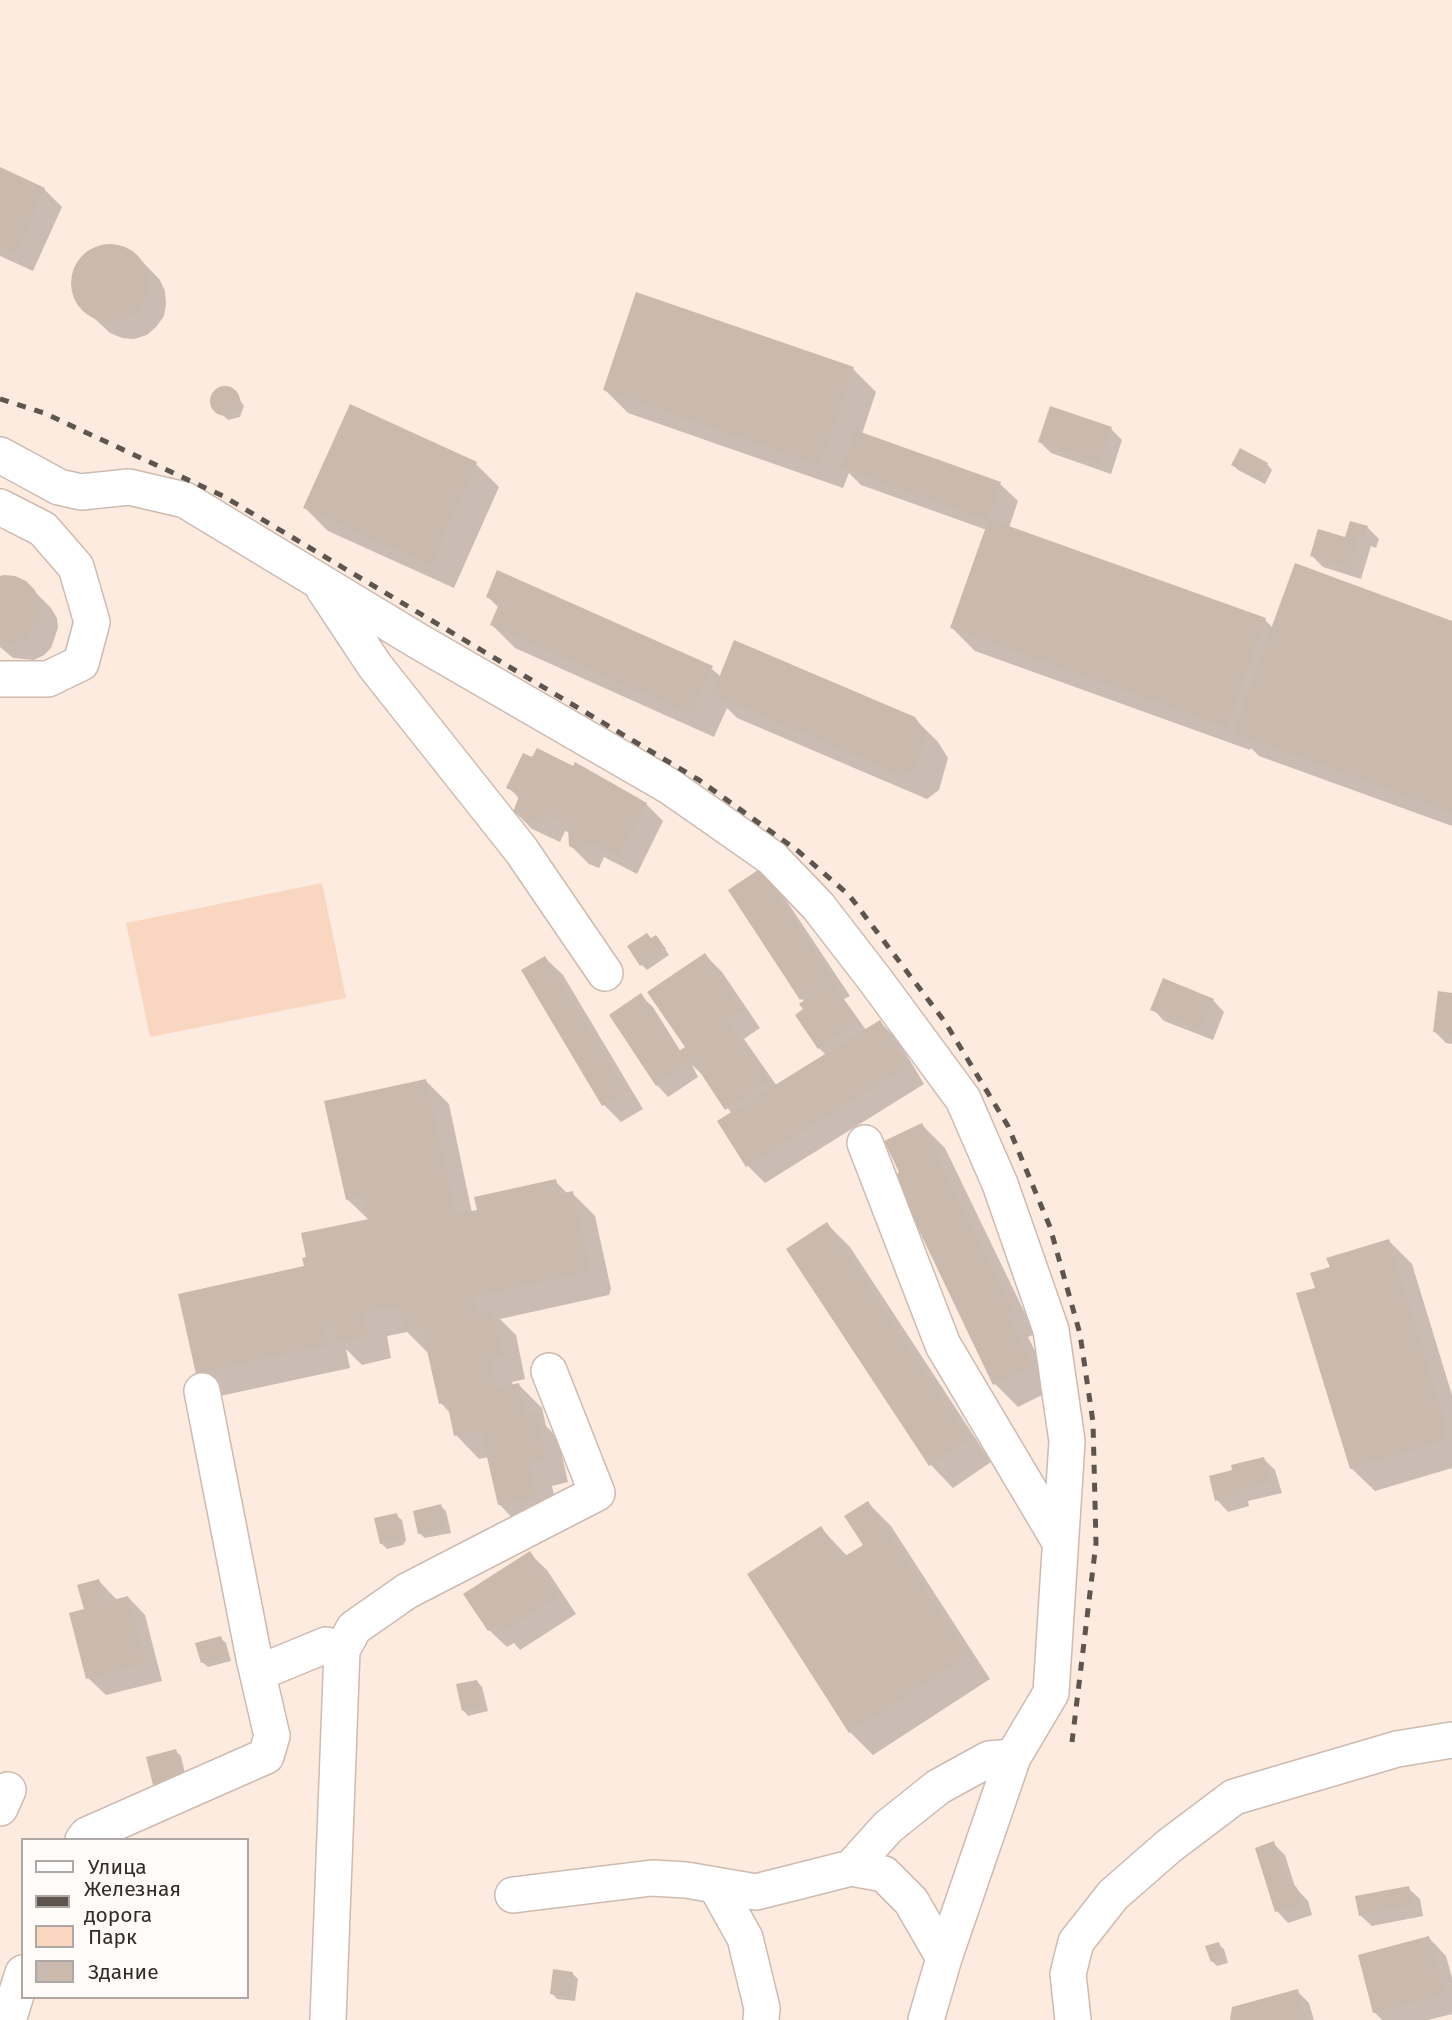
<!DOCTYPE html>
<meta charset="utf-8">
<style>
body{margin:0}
#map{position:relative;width:1452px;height:2020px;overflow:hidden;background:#fdebdf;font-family:"Fira Sans",sans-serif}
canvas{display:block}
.legend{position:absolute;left:21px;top:1838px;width:228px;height:161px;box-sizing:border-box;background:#fffbf9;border:2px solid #ada8a5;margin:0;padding:9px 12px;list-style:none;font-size:21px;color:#322b27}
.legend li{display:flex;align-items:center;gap:14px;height:35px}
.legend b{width:35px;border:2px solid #ada8a5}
</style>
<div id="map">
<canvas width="1452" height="2020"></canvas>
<ul class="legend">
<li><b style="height:9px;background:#fff"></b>Улица</li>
<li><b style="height:9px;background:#5e554f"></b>Железная дорога</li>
<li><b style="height:19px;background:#f9d6bf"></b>Парк</li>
<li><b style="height:19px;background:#cab9ad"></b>Здание</li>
</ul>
</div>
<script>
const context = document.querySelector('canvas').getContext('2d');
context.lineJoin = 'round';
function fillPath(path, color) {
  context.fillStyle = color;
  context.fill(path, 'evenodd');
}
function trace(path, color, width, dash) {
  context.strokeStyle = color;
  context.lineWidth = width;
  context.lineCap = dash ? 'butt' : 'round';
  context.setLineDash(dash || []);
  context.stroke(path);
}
fillPath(new Path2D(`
 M322 883 346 998 150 1037 126 923Z`), '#f9d6bf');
fillPath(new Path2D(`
 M0 169 44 189 62 207 33 271 0 256Z
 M111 246 123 247 134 253 160 280 165 291 166 304 164 316 156 327 147 335 134 339 122 338 110 333 82 307 75 295 73 284 75 272 80 261 89 252 99 247Z
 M853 369 876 392 862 434 1000 484 1018 501 1009 528 1265 620 1273 628 1452 623V826L1259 756 1251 748 1250 750 975 651 952 628 987 530 861 485 849 473 843 488 628 413 605 390Z
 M226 388 234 391 244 406 240 417 228 420 212 405V397L217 390Z
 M1111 429 1122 440 1111 474 1051 453 1040 442Z
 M476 464 499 487 454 588 328 531 305 508Z
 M1267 464 1272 470 1265 484 1238 470 1233 465Z
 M1368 528 1379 539 1376 548 1371 546 1361 579 1323 567 1312 556Z
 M0 577 25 582 51 608 57 618 58 628 51 648 44 655 34 660 13 658 0 647Z
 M488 597 711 668 721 677 914 718 938 742 948 758 939 790 927 799 737 718 727 708 714 737 515 648 492 625 499 608Z
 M508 787 646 804 663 821 637 874 604 857 599 868 589 864 571 846 570 833 565 831 560 842 532 829 515 812 520 799Z
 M761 870 778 888 850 996 844 999 866 1030 880 1022 897 1039 924 1084 765 1183 748 1166 732 1114 707 1079 692 1065 698 1077 668 1097 657 1085 641 996 653 1007 681 1052 687 1048 705 955 722 972 760 1028 744 1039 777 1086 826 1055 819 1048 805 1010V1002L801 998Z
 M652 940 661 943 669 955 647 970 642 965Z
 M545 958 563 975 643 1109 621 1122 604 1105Z
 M1452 995V1044L1446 1043 1434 1031Z
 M1213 1000 1224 1012 1213 1040 1164 1021 1153 1009Z
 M426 1081 449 1104 472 1213 555 1181 568 1194 572 1193 595 1216 611 1289 609 1295 500 1319 516 1335 525 1379 512 1382 513 1386 519 1385 542 1408 546 1426 558 1438 568 1482 552 1486 559 1519 522 1528 499 1504 489 1457 479 1459 456 1435 451 1414 441 1403 429 1354 407 1332 387 1336 391 1358 362 1365 346 1349 350 1368 220 1396 197 1373 306 1268 369 1220 347 1199Z
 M922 1125 945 1148 1035 1334 1028 1337 1054 1389 1018 1407 995 1384 901 1173Z
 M827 1224 850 1247 991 1462 953 1488 930 1464Z
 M1389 1241 1412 1264 1452 1395V1468L1375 1491 1351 1468 1317 1289 1332 1268Z
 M1264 1459 1275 1470 1282 1493 1248 1501 1249 1506 1228 1512 1217 1500 1235 1471Z
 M868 1503 891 1526 990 1679 873 1755 850 1732 821 1528 848 1557 865 1545Z
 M441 1506 446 1511 451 1533 425 1538 419 1533Z
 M396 1515 402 1520 406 1540 403 1545 387 1549 381 1543Z
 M529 1553 547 1570 576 1614 520 1650 514 1643 507 1647 489 1630Z
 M99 1581 117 1600 128 1597 145 1615 162 1681 106 1695 88 1678 86 1611Z
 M220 1638 226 1643 231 1661 208 1667 202 1662Z
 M477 1681 482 1687 488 1711 468 1716 463 1710Z
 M176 1751 181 1756 187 1782 160 1789 155 1784Z
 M1273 1843 1285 1855 1295 1887 1308 1901 1312 1915 1288 1923 1277 1911Z
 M1408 1888 1420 1899 1423 1916 1372 1926 1360 1915Z
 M1429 1938 1446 1956 1452 1978V2014L1428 2020H1382L1374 2012Z
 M1218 1944 1224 1949 1228 1963 1217 1966 1212 1961Z
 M572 1973 578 1979 575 2001 557 1999 552 1993Z
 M1297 1991 1309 2003 1314 2020H1232Z`), '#0003');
fillPath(new Path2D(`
 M0 167 45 188 15 255 0 248Z
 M71 283a39 39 0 1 1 78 0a39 39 0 1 1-78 0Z
 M636 292 854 367 820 466 603 390Z
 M210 401a15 15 0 1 1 30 0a15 15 0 1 1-30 0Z
 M350 404 477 462 431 566 303 508Z
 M1050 406 1112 427 1099 464 1038 442Z
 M855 430 1001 482 989 519 1266 618 1227 728 950 628 988 521 841 468Z
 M1240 448 1268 463 1259 480 1231 465Z
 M1350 521 1368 526 1365 538 1359 536 1350 568 1310 556 1318 529 1345 537Z
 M1295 563 1452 621V813L1233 733Z
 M497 570 713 666 691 715 490 625 499 604 486 597Z
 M4 575 15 576 26 581 34 589 40 599 41 610 39 620 26 638 16 643H0V576Z
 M734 640 915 717 926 733 917 767 903 776 712 695Z
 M537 748 573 766 575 762 647 803 619 858 587 841 581 852 569 846 568 828 559 820 548 814 542 826 513 812 518 799 517 793 506 788 523 753 532 757Z
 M761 868 833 978 800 1000 728 890Z
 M647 933 651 938 656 935 666 949 640 966 627 946Z
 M705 953 744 1010 728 1021 769 1081 725 1110 692 1060 656 1086 609 1015 641 993 679 1051 685 1047 647 992Z
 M545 956 627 1091 602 1106 521 970Z
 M1163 978 1214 999 1201 1030 1150 1010Z
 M831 982 858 1021 818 1049 795 1015 803 1009 799 1004Z
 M1438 991 1452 993V1035L1433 1032Z
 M880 1020 908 1066 746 1167 717 1121Z
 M426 1079 456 1214 477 1210 474 1197 556 1179 559 1194 573 1191 589 1265 586 1272 473 1297 477 1314 493 1310 503 1356 490 1359 496 1388 519 1383 526 1415 536 1413 546 1459 529 1463 537 1497 498 1505 481 1431 454 1436 447 1402 439 1404 422 1328 404 1331 399 1306 364 1313 369 1336 337 1342 334 1326 324 1328 328 1345 196 1374 178 1294 304 1266 302 1258 306 1257 301 1233 369 1219 364 1196 346 1200 324 1101Z
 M922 1123 1013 1310 1007 1313 1032 1366 993 1385 894 1178 899 1172 884 1141Z
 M827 1222 969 1439 929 1466 786 1249Z
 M1389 1239 1447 1428 1444 1440 1350 1469 1296 1293 1315 1288 1310 1273 1330 1267 1326 1258Z
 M1264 1457 1271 1482 1238 1490 1239 1495 1215 1501 1209 1476 1232 1470 1231 1465Z
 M868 1501 968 1655 849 1733 747 1574 821 1526 842 1558 863 1545 844 1516Z
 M441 1504 447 1528 418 1534 413 1511Z
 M397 1513 402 1534 398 1540 380 1544 374 1518Z
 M530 1551 559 1595 502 1633 496 1626 488 1631 463 1594Z
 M99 1579 106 1602 128 1596 146 1663 86 1679 69 1613 84 1609 77 1585Z
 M221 1636 227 1656 201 1663 195 1643Z
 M477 1680 483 1706 462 1711 456 1684Z
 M176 1749 183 1777 153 1785 146 1757Z
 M1274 1841 1284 1874 1297 1888 1302 1904 1275 1912 1255 1848Z
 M1409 1886 1413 1905 1359 1916 1355 1896Z
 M1429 1936 1445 1994 1373 2013 1358 1955Z
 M1219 1942 1224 1957 1211 1962 1205 1946Z
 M553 1969 573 1972 570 1997 550 1994Z
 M1298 1989 1306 2020H1230L1232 2007Z`), '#cab9ad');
const minor = new Path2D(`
 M0 455 59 487 81 492 129 487 185 500 418 641 669 786 772 858 818 906 876 981 963 1099 1000 1184 1051 1330 1067 1441 1051 1693 1013 1757 944 1958 926 2020
 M0 507 43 529 76 567 92 622 81 663 48 679H0
 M324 589 375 666 521 850 605 973
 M865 1143 943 1345 1060 1542
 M258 1673 326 1645 342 1650
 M0 1808 8 1790
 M83 1840 87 1835 266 1756 272 1736 254 1658 202 1391
 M851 1868 888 1827 938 1787 989 1759 1013 1757
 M716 1886 745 1938 762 2008 761 2020
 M513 1895 652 1878 686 1880 756 1892 851 1868 884 1874 911 1901 944 1958
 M8 2020 23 1973
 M328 2020 342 1650 354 1628 407 1591 597 1493 549 1371
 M1073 2020 1068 1974 1076 1942 1113 1895 1169 1846 1234 1797 1397 1749 1452 1740`);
trace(minor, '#cdbbb0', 38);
trace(minor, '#fff', 35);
trace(new Path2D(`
 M0 399 44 413 223 496 699 780 798 851 849 895 945 1022 1008 1126 1050 1227 1080 1334 1093 1422 1096 1543 1072 1742`), '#5e554f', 5, [9, 9]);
</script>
